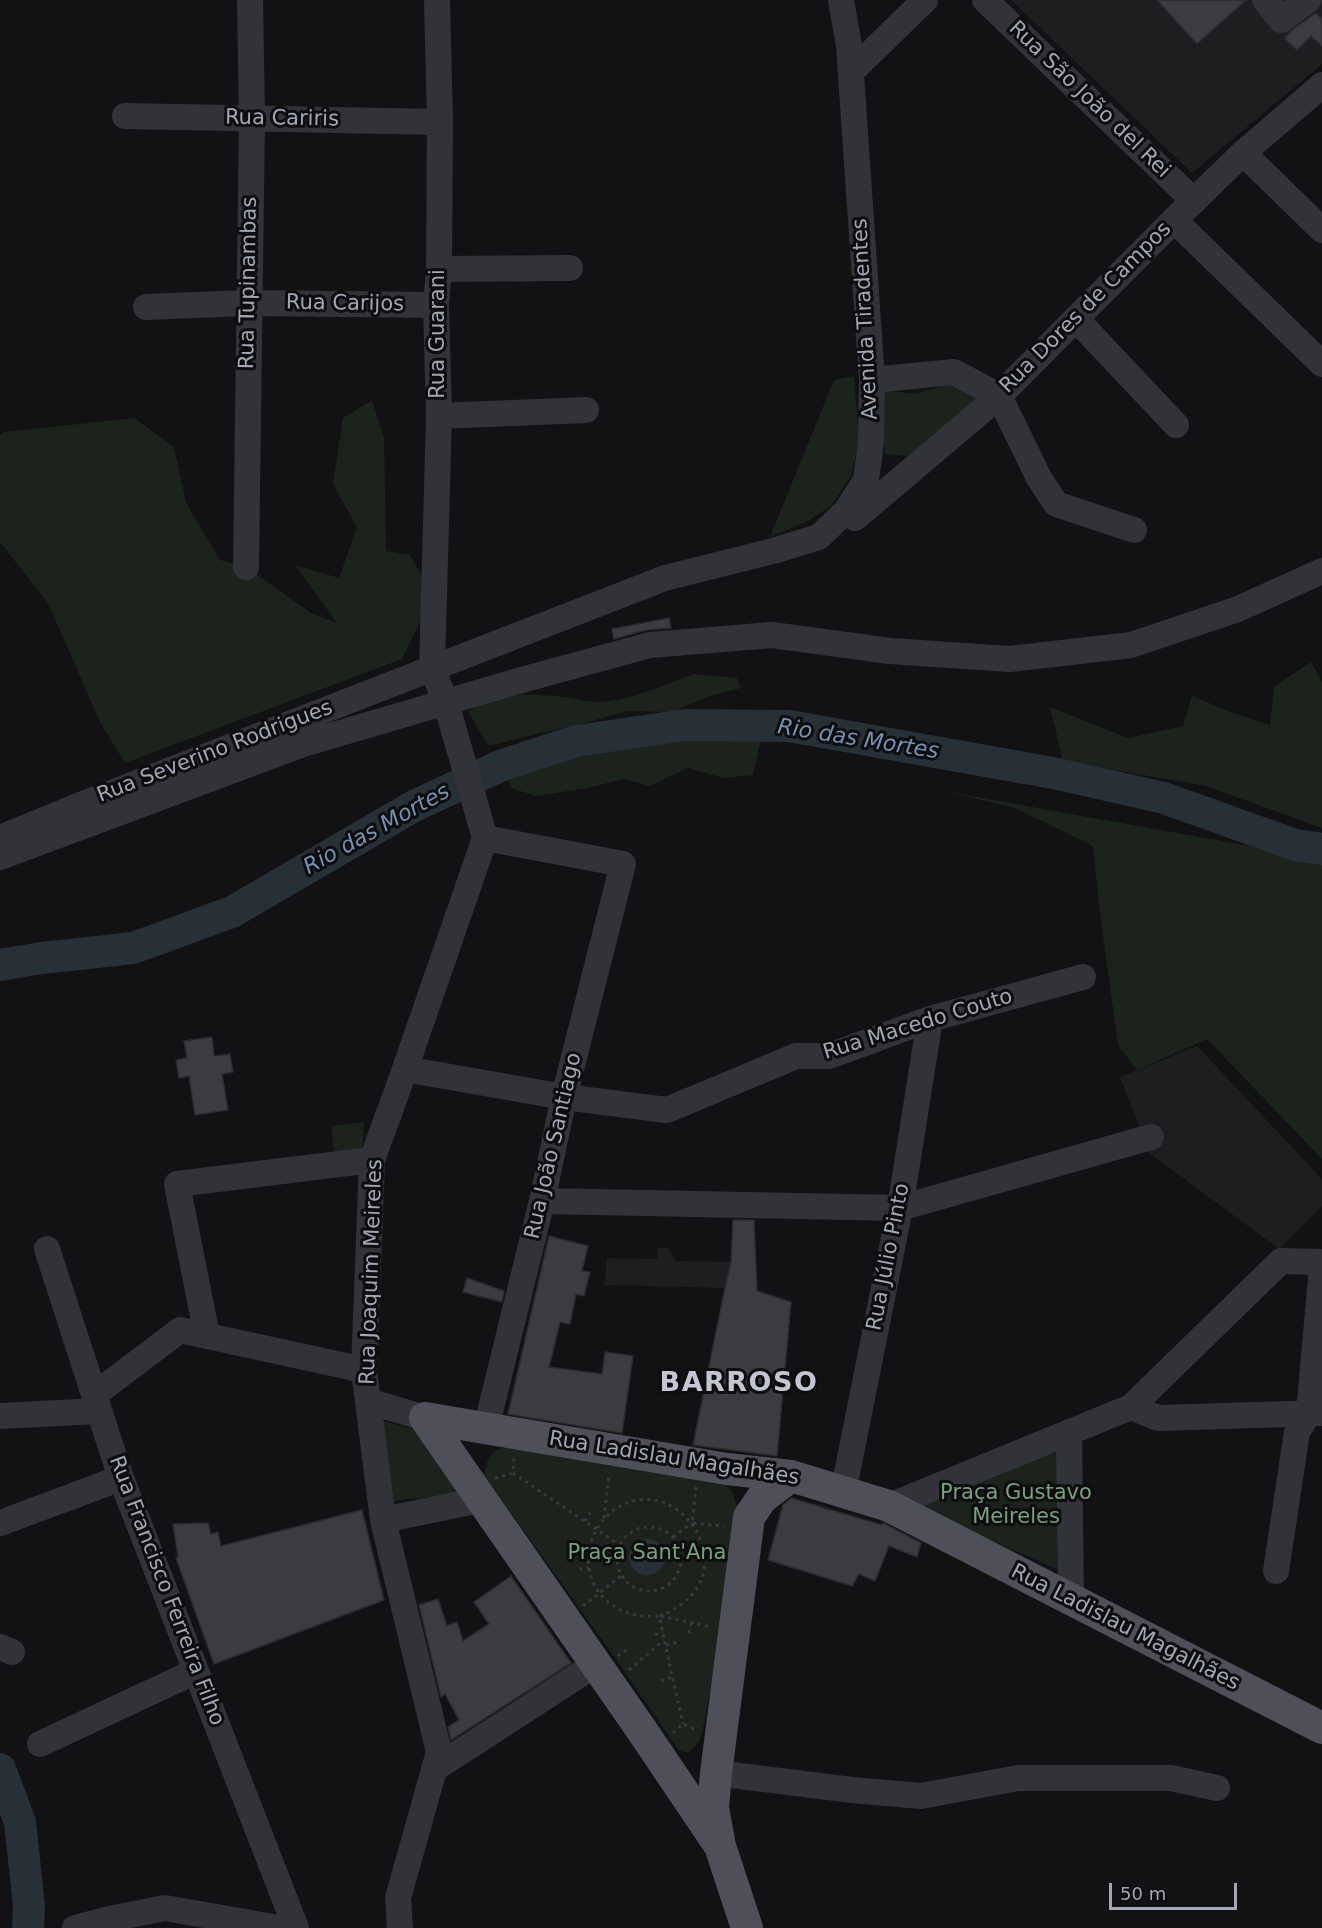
<!DOCTYPE html>
<meta charset="utf-8">
<style>
body{margin:0}
#map{position:relative;width:1322px;height:1928px;overflow:hidden;background:#121113;font-family:"DejaVu Sans",sans-serif}
canvas{display:block}
.scale{position:absolute;left:1109px;top:1883px;width:128px;height:27px;box-sizing:border-box;border:3px solid #a2a6b5;border-top:0;padding-left:8px;font-size:18px;line-height:21px;white-space:nowrap;color:#a2a6b5;-webkit-text-stroke:4px #0d0c0e;paint-order:stroke}
</style>
<div id="map">
<canvas width="1322" height="1928"></canvas>
<div class="scale">50 m</div>
</div>
<script>
const context = document.querySelector('canvas').getContext('2d');
context.lineJoin = 'round';
function fillPath(path, color) {
  context.fillStyle = color;
  context.fill(path, 'evenodd');
}
function trace(path, color, width, dash) {
  context.strokeStyle = color;
  context.lineWidth = width;
  context.lineCap = dash ? 'butt' : 'round';
  context.setLineDash(dash || []);
  context.stroke(path);
}
function drawText(font, color, halo, rows, align = 'center') {
  context.font = font + ' "DejaVu Sans",sans-serif';
  context.lineWidth = 6;
  context.setLineDash([]);
  context.textBaseline = 'middle';
  context.strokeStyle = halo;
  context.fillStyle = color;
  for (const [text, x, y, turn = 0] of rows) {
    context.save();
    context.translate(x, y);
    context.rotate((+turn || 0) * Math.PI / 180);
    context.textAlign = isNaN(turn) ? turn : align;
    if (halo) context.strokeText(text, 0, 0);
    context.fillText(text, 0, 0);
    context.restore();
  }
}
fillPath(new Path2D(`
 M1011 0H1322V64L1192 173Z
 M1197 1046 1322 1179V1206L1279 1249 1144 1149 1140 1128 1120 1077Z
 M658 1248H669L675 1261 731 1262 725 1288 604 1285 607 1258 657 1259Z`), '#1e1d20');
fillPath(new Path2D(`
 M854 376 859 441 851 476 831 506 806 522 770 537 834 380Z
 M957 382 982 399 910 456 885 454 881 390 915 394Z
 M372 400 384 438 386 551 410 555 429 589 423 615 402 659 125 763 100 722 48 603 0 542V436L4 432 134 418 174 447 186 503 220 560 246 567 311 613 337 623 295 565 339 578 357 527 333 484 343 418Z
 M1311 662 1322 682V828L1206 786 1063 761 1050 707 1128 738 1183 726 1192 696 1233 713 1270 725 1274 687Z
 M693 674 737 678 741 688 710 696 672 712 628 711 577 725 536 734 488 746 468 711C502 693 526 693 563 697 574 698 584 701 595 702 629 702 662 685 693 674Z
 M715 734 762 735 753 775 724 778 688 768 650 786 623 779 588 788 536 796 511 788 506 773 581 750Z
 M943 791 1322 859V1159L1207 1039 1137 1070 1118 1045 1100 913 1093 846 1015 808Z
 M364 1122 362 1155 334 1153 331 1126Z
 M382 1421 422 1431 464 1493 392 1501Z
 M1060 1441 1057 1569 910 1505Z
 M508 1447 725 1484 733 1493 737 1507 722 1629 702 1733 699 1742 689 1752H684L678 1749 615 1658 484 1475C488 1458 489 1450 508 1447Z`), '#1c231d');
fillPath(new Path2D(`
 M629 1557a18 18 0 1 1 36 0a18 18 0 1 1-36 0Z`), '#272f37');
trace(new Path2D(`
 M0 965 42 958 133 948 232 912 414 806 500 766 576 741 685 725 789 726 1053 773 1164 798 1295 845 1322 849
 M0 1769 20 1822 29 1906 28 1928`), '#272f37', 32);
const building = new Path2D(`
 M1157 0H1246L1197 44Z
 M1316 13 1322 19V46L1311 36 1297 50 1285 39 1292 30Z
 M669 618 671 628 646 630 614 639 612 629Z
 M212 1037 214 1056 230 1054 233 1072 222 1074 228 1110 195 1115 189 1076 179 1078 176 1060 187 1058 184 1041Z
 M733 1220H754L757 1291 791 1302 777 1456 693 1445 725 1288 731 1262Z
 M549 1236 588 1246 582 1271 590 1272 584 1296 576 1294 570 1324 560 1322 549 1367 602 1374 605 1352 633 1356 622 1433 508 1414Z
 M467 1278 504 1291 502 1302 463 1292Z
 M791 1498 882 1525 883 1523 921 1543 917 1557 889 1546 875 1581 859 1574 852 1586 768 1560 783 1505Z
 M362 1510 384 1600 214 1664 176 1558 178 1557 173 1524 208 1523 211 1534 218 1532 221 1546Z
 M511 1576 571 1663 451 1740 448 1727 459 1720 445 1694 441 1697 419 1605 438 1599 447 1626 457 1622 463 1641 489 1624 474 1602Z`);
fillPath(building, '#3c3b41');
trace(building, '#2c2b2f', 1.5);
trace(new Path2D(`
 M513 1473 620 1545
 M495 1478 513 1473 514 1456
 M696 1487 692 1523 724 1526
 M604 1518 609 1474
 M585 1521 590 1513
 M617 1559a32 32 0 1 1 64 0a32 32 0 1 1-64 0Z
 M673 1537 692 1523
 M579 1569 589 1568
 M583 1606 622 1575
 M660 1616C758 1578 674 1458 609 1514 598 1524 590 1538 589 1553 584 1595 621 1620 659 1616L683 1724
 M661 1616 711 1627
 M689 1633 691 1624
 M655 1635 663 1632
 M666 1645 679 1642
 M618 1656 628 1649
 M629 1670 664 1640
 M661 1681 672 1677
 M673 1733 683 1724 698 1731`), '#383a3f', 3, [3, 4.5]);
trace(new Path2D(`
 M437 0 440 122 439 269 436 305 439 416 432 668 446 703 485 838
 M985 0 1194 201
 M1265 0 1281 20 1308 0
 M851 72 925 0
 M125 116 440 122
 M1243 153 1322 230
 M1174 220 1322 364
 M439 269 570 268
 M146 307 248 303 436 305
 M1076 319 1176 425
 M872 380 954 372 999 396
 M999 396 1039 478 1056 504 1134 530
 M439 416 586 410
 M847 510 855 518 999 396 1174 220 1243 153 1322 85
 M246 567 252 118 250 0
 M0 838 83 804 665 578 773 551 819 537 847 510 866 480 871 442 872 380 849 46 841 0
 M485 838 623 864 564 1097 542 1201 486 1428
 M0 857 303 744 518 681 650 645 772 635 890 651 1010 659 1131 645 1238 609 1322 571
 M405 1069 564 1097 667 1110 796 1056H829L930 1019 1083 977
 M542 1201 900 1208 1151 1137
 M47 1249 121 1478 296 1928
 M207 1336 177 1184 372 1160
 M94 1395 180 1330 364 1370
 M368 1401 425 1418
 M1131 1407 1158 1418 1322 1413
 M0 1416 99 1411
 M1069 1432 1071 1600
 M843 1493 900 1208 930 1019
 M889 1506 1131 1407 1281 1261 1322 1262
 M383 1520 480 1500
 M0 1523 121 1478
 M1276 1571 1297 1432 1309 1413 1322 1267
 M0 1647 12 1652
 M40 1744 196 1671
 M434 1769 596 1664
 M716 1773 852 1790 921 1796 1018 1778H1171L1217 1788
 M75 1928 105 1920 165 1908 279 1928
 M400 1928 398 1898 439 1752 383 1520 364 1370 372 1160 405 1069 485 838`), '#323338', 26);
trace(new Path2D(`
 M425 1418 727 1469 791 1476 889 1506 1322 1728
 M425 1418 643 1732 720 1846
 M747 1928 720 1846 713 1808 716 1773 749 1517 762 1498 791 1476`), '#4e4f58', 32);
drawText('21px', '#a2a6b5', '#0d0c0e', [
 ["Rua São João del Rei",1089,100,44],
 ["Rua Cariris",282,119,1],
 ["Rua Tupinambas",249,283,-89],
 ["Rua Carijos",345,304,1],
 ["Rua Dores de Campos",1086,308,-45],
 ["Avenida Tiradentes",866,319,-93],
 ["Rua Guarani",439,334,-90],
 ["Rua Severino Rodrigues",215,752,-21],
 ["Rua Macedo Couto",918,1025,-17],
 ["Rua João Santiago",554,1146,-77],
 ["Rua Júlio Pinto",889,1257,-79],
 ["Rua Joaquim Meireles",372,1272,-88],
 ["Rua Ladislau Magalhães",674,1459,9],
 ["Rua Francisco Ferreira Filho",166,1591,69],
 ["Rua Ladislau Magalhães",1125,1628,27]
]);
drawText('21px', '#78a17e', '#0d0c0e', [
 ["Praça Gustavo",1016,1494],
 ["Meireles",1016,1518],
 ["Praça Sant'Ana",647,1554]
]);
drawText('italic 22px', '#7691b2', '#0d0c0e', [
 ["Rio das Mortes",858,740,9],
 ["Rio das Mortes",377,830,-29]
]);
context.letterSpacing = '1.5px';
drawText('bold 27px', '#c3c6d1', '#0d0c0e', [
 ["BARROSO",739,1384]
]);
context.letterSpacing = '0px';
</script>
